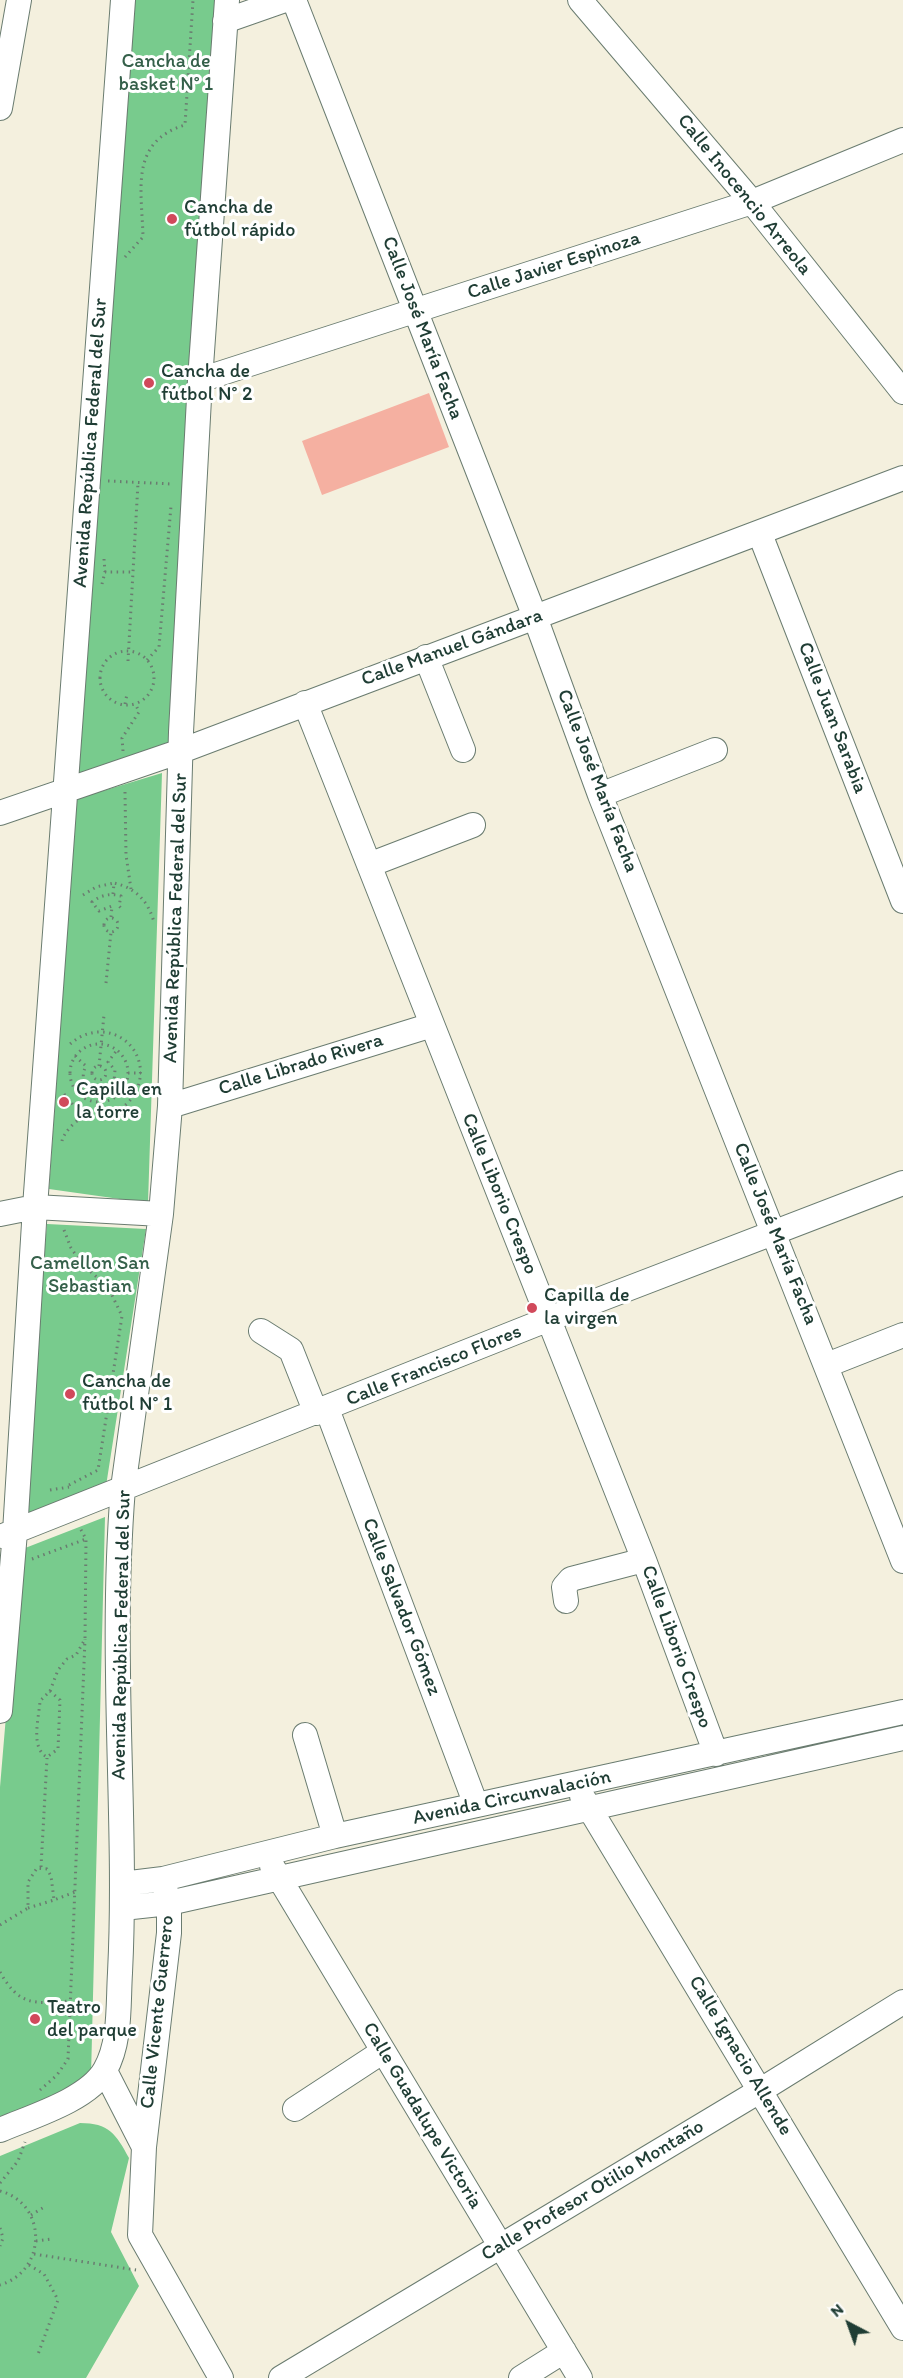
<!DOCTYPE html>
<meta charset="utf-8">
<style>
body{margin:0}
#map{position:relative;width:903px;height:2378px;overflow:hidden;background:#f4f0de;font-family:Itim,sans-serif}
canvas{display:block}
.north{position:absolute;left:819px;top:2294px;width:60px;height:60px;-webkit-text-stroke:4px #fff;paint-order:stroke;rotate:319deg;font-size:16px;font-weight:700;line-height:24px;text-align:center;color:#1f3d34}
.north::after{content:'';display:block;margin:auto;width:21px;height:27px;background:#1f3d34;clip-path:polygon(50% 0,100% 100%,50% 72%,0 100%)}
</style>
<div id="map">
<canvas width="903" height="2378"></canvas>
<div class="north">N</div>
</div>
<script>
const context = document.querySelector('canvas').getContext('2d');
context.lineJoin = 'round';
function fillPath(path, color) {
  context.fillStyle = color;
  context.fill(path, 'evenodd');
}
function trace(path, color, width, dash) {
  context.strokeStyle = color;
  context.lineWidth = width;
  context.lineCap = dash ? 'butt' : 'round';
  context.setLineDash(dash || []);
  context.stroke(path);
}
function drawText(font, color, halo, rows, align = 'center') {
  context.font = font + ' Itim,sans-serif';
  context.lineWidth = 6;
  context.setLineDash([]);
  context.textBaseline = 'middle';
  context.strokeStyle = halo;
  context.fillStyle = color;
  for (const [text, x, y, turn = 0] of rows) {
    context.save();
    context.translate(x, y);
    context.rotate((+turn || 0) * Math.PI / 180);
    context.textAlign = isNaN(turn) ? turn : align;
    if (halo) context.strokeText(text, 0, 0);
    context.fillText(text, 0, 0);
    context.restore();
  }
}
fillPath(new Path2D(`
 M133 0H221L171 749 76 778Z
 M162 773 148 1203 49 1189 76 799Z
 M47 1224 146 1229 106 1486 19 1517Z
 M105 1517 91 2076 31 2107 0 2117V1787L20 1550Z
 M80 2123C109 2123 116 2134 129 2158L111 2232 139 2286 86 2378H0V2156Z`), '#78cb8d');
fillPath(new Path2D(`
 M429 393 449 447 322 495 302 441Z`), '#f5b0a1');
const minor = new Path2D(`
 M294 0 535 617 600 795 903 1561
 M580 0 752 202 903 392
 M225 21 285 0
 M0 108 19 0
 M200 380 752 202 903 140
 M760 534 903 901
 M426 657 463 750
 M305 703 644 1560 716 1754
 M600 795 715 750
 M0 813 181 751 903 478
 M369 865 473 825
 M170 1106 432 1025
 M0 1214 35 1207 161 1214
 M261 1331 291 1350 316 1413
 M827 1365 903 1335
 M327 1409 476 1805
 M3 1536 549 1319 903 1183
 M566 1601 564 1587 571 1579 644 1560
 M0 1711 15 1532 35 1207 123 0
 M305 1735 335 1836
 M582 1796 903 2328
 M272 1866 580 2378
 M122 1884 163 1879 335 1836 903 1712
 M165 1888 169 1903V1933L144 2147 140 2235 221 2378
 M123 1908 169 1903 903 1738
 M105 2071 144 2147
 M295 2109 382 2052
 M0 2130C30 2117 88 2100 105 2070 121 2042 118 2004 120 1973 125 1873 119 1774 118 1674 117 1612 118 1550 123 1488L161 1214 170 1106 181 732 200 380 227 0
 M281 2378 761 2090 903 2002
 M521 2378 564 2351`);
trace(minor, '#6a7c70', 26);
trace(new Path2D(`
 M125 257 143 237C142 190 129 142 185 125L193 0
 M108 481 172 484
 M104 559 105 572
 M102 584 105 572H133
 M100 678a27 27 0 1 1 54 0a27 27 0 1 1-54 0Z
 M147 660 159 647 171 506
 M128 661 138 483
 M125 704 127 694
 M123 751 122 738 139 712 135 703
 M125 792 126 855 131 889
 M113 894 114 883C136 888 148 901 154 922
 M83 895 96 887 114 883
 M111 917 112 906 99 911 92 902C101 895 110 893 121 896L119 906 123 910
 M104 925a7 7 0 1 1 14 0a7 7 0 1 1-14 0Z
 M106 983 111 932
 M70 1073a29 29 0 1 1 58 0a29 29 0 1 1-58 0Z
 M75 1056 86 1066C79 1079 86 1091 101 1092L114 1082 115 1070 108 1062 117 1050
 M92 1073a7 7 0 1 1 14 0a7 7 0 1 1-14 0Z
 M99 1066 104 1015
 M128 1073H141
 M115 1081 126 1082
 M98 1092 99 1081
 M77 1093 85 1085
 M64 1094 75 1107 90 1113
 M97 1114V1102
 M62 1141C64 1131 81 1115 91 1113 97 1113 103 1114 110 1113 130 1108 143 1087 140 1066 138 1055 133 1046 123 1039 105 1027 83 1031 68 1046
 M64 1230 71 1248 83 1265
 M83 1265 87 1255
 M70 1270 83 1265 99 1279
 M69 1485 98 1470 122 1316 110 1291 99 1279 93 1286
 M50 1490 69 1487
 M32 1559 86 1539
 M50 1691 58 1670 67 1659 76 1655 85 1639 86 1539 80 1528
 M50 1691 60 1700 58 1749 47 1757C30 1748 39 1718 40 1701Z
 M41 1867 47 1758
 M28 1908 54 1900
 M0 1925 28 1908V1882L37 1868 47 1869 51 1876 54 1900 75 1892
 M0 1972C19 2006 34 2004 70 2001
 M40 2090 57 2075 68 2059 85 1639
 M0 2183 18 2161 25 2142
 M0 2191C48 2204 47 2271 0 2285
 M31 2215 46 2206
 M0 2228 3 2238 0 2246
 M36 2241 52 2239
 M34 2254 136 2270
 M29 2265 44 2274 58 2300 37 2357`), '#6a7c70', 3, [1.5, 4.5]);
trace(minor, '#fff', 24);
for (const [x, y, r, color] of [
 [172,219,6,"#d1495b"],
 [149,383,6,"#d1495b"],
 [64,1102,6,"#d1495b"],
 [532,1308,6,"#d1495b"],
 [70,1394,6,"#d1495b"],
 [35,2019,6,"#d1495b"]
]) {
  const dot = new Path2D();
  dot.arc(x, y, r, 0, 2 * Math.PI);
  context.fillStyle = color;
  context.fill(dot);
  trace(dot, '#fff', 2);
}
drawText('20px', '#35604a', '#fff', [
 ["Cancha de",166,62],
 ["basket N° 1",166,85],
 ["Camellon San",90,1264],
 ["Sebastian",90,1287]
]);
drawText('20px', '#1f3d34', '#fff', [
 ["Calle Inocencio Arreola",744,195,51],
 ["Calle Javier Espinoza",554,266,-18],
 ["Calle José María Facha",422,328,69],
 ["Avenida República Federal del Sur",91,443,-86],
 ["Calle Manuel Gándara",452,648,-20],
 ["Calle Juan Sarabia",832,718,69],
 ["Calle José María Facha",597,781,69],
 ["Avenida República Federal del Sur",176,918,-88],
 ["Calle Librado Rivera",301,1065,-17],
 ["Calle Liborio Crespo",499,1194,68],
 ["Calle José María Facha",775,1234,68],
 ["Calle Francisco Flores",434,1366,-22],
 ["Calle Salvador Gómez",401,1607,69],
 ["Avenida República Federal del Sur",122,1635,-89],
 ["Calle Liborio Crespo",676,1647,70],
 ["Avenida Circunvalación",512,1798,-12],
 ["Calle Vicente Guerrero",158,2012,-84],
 ["Calle Ignacio Allende",740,2056,59],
 ["Calle Guadalupe Victoria",422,2116,59],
 ["Calle Profesor Otilio Montaño",593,2191,-31]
]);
drawText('20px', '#1f3d34', '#fff', [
 ["Cancha de",184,208],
 ["fútbol rápido",184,231],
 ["Cancha de",161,372],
 ["fútbol N° 2",161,395],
 ["Capilla en",76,1090],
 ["la torre",76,1113],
 ["Capilla de",544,1296],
 ["la virgen",544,1319],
 ["Cancha de",82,1382],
 ["fútbol N° 1",82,1405],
 ["Teatro",47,2008],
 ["del parque",47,2031]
], 'left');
</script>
